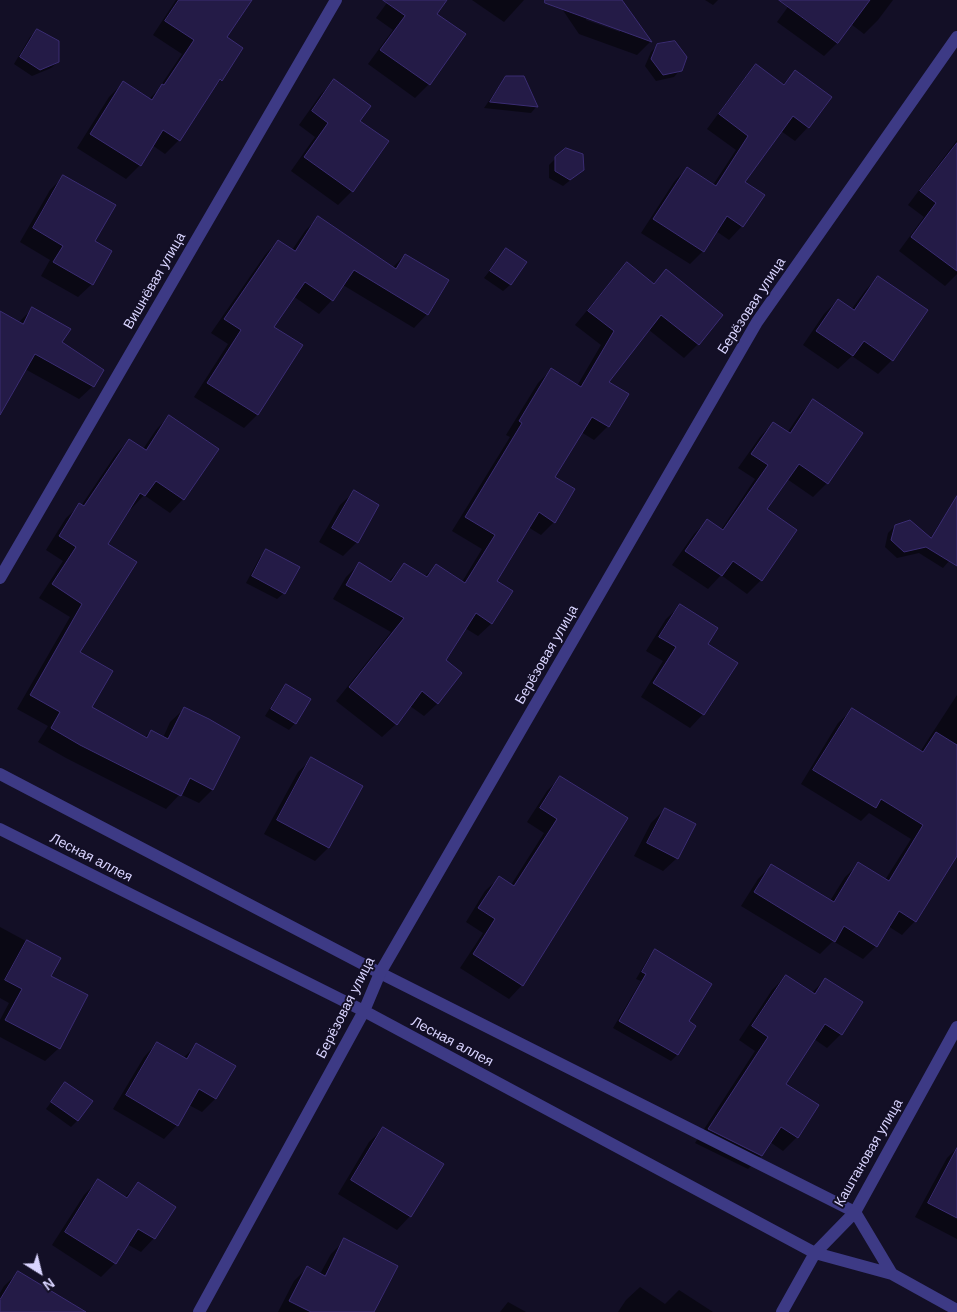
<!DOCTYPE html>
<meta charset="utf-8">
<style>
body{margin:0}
#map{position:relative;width:957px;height:1312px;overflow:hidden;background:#130f26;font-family:Helvetica,sans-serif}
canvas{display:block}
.north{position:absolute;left:15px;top:1247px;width:50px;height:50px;-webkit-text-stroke:4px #130f26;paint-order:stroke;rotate:144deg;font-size:14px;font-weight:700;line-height:20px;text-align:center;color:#d9d4ff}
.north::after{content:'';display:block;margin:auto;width:18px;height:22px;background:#d9d4ff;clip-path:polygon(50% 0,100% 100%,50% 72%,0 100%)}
</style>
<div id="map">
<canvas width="957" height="1312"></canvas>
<div class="north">N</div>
</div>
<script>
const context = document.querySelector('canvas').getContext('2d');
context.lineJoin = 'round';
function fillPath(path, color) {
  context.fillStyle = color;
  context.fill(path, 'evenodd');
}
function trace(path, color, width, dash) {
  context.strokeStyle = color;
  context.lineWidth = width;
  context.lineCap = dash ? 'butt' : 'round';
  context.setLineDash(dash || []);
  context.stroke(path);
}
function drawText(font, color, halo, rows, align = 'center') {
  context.font = font + ' Helvetica,sans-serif';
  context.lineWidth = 4;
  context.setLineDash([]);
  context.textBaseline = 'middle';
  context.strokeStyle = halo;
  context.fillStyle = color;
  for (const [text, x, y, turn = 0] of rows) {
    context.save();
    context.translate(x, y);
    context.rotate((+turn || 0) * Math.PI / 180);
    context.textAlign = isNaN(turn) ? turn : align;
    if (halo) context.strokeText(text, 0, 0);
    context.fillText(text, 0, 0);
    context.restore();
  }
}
fillPath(new Path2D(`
 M176 0H244L225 38 221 80 211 90 179 140 165 154 152 145 140 165 126 179 77 148 109 97 123 83 149 99 157 91 182 54 153 35Z
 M389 0H446L436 15 464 35 429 84 415 98 368 64 393 30 376 18Z
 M472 0H524L504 22Z
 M556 0H621L650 42 637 55 579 34ZM587 17 620 29V32L586 20Z
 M705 0H718L713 5Z
 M793 0H893L878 20 864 34 851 24 837 43 824 56 777 22Z
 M37 30 58 62 51 68 32 76 14 64 30 37Z
 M658 45 680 70 674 77 656 81 645 66 651 52Z
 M756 66 782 85 796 72 830 97 808 127 795 141 781 131 744 182 742 226 729 240 716 231 703 251 690 264 641 233 674 182 687 168 713 185 736 150 707 129 743 80Z
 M507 78 537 106 531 113 484 108 500 85Z
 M334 81 358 121 387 142 352 191 338 205 291 171 315 137 299 125 321 94Z
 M957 140V274L945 286 899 251 924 217 908 205Z
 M556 158 583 170 563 186 549 178V165Z
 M64 176 93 242 92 284 78 297 41 276 50 260 20 242 50 190Z
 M318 218 392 268 405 255 427 314 414 328 343 285 332 300 319 314 293 296 272 328 257 415 244 428 194 397 228 344 211 333 265 255 278 241 292 250 305 231Z
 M506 250 525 262 510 285 503 291 484 278Z
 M627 264 653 284 666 271 721 315 698 344 684 358 649 330 607 382 608 426 594 440 581 432 553 477 554 522 541 535 528 527 495 581 492 623 478 636 465 628 444 661 438 703 424 716 410 706 396 724 382 737 336 701 391 632 333 599 346 577 359 564 388 582 404 565 424 577 436 566 462 582 482 549 452 531 510 437 506 435 538 383 551 370 577 386 601 345 575 325 614 278Z
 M878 277 926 310 892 360 878 374 852 356 838 369 803 345 824 314 838 300 851 310 865 291Z
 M32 309 60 342 93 386 79 399 25 369 0 402V312L18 323Z
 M814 400 827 483 813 497 787 479 765 509 761 580 747 594 721 575 708 589 672 565 694 534 707 521 721 530 755 479 738 468 760 437 773 423 787 433 800 414Z
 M169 416 183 499 170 513 144 495 131 509 129 508 106 544 79 653 91 708 144 738 151 731 163 738 170 722 184 709 239 738 212 790 199 803 180 794 166 809 66 758 38 742 48 726 17 709 70 617 39 598 63 561 46 550 66 518 80 505 81 506 116 454 129 440 143 449 156 430Z
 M354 492 357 542 343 556 319 542 340 505Z
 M945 517 957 524V549L949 561 943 568 919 553 897 558 885 547 888 533 895 526 930 539 939 524Z
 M267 551 284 593 277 599 246 583 260 557Z
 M680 606 706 644 703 714 690 728 641 697 663 661 646 651 666 619Z
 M287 685 295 723 289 730 265 716 280 692Z
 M957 695V854L915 921 902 935 888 926 876 946 863 959 833 941 820 954 741 906 758 879 771 866 830 901 845 877 859 864 885 880 911 839 869 813 861 821 801 784 838 723 852 710 920 752Z
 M312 759 362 786 328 848 315 861 264 834 298 772Z
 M561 777 626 819 522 985 509 999 460 968 483 933 466 922 485 891 499 878 511 885 544 833 527 822 547 791Z
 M665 809 677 858 663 871 634 856 651 823Z
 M0 927 59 959 50 976 59 1048 45 1061 0 1037V1020L9 1003 0 998Z
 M655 951 677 1055 671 1061 613 1028 641 981 636 979 649 957Z
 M786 976 812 993 825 979 861 1003 841 1034 827 1048 814 1039 784 1084 797 1137 783 1151 770 1142 761 1156 748 1169 695 1143 755 1051 739 1040 772 990Z
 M157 1043 183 1058 197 1045 234 1066 215 1099 202 1112 189 1105 177 1125 164 1139 113 1109 144 1057Z
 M65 1084 77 1121 71 1127 46 1109Z
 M383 1129 410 1216 397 1230 338 1194 369 1142Z
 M957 1148V1239L915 1217 947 1158Z
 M98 1181 124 1198 138 1184 154 1238 141 1252 127 1244 115 1263 101 1277 52 1245 84 1195Z
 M345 1240 372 1312H278L294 1281 307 1268 320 1274 331 1254Z
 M18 1273 58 1312H0V1293L4 1286Z
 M640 1287 665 1304 679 1290 713 1312H618L626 1300Z
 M508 1302 526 1312H500Z`), '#0007');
const building = new Path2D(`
 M179 0H252L227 37 243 48 222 81 220 79 180 141 163 130 141 166 90 134 123 81 152 100 162 84 164 85 194 40 165 21Z
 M383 0H447L437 14 466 34 430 85 380 50 405 16Z
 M545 0H622L652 42 545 3Z
 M779 0H870L838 43Z
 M37 29 59 41V62L40 70 20 57Z
 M675 41 687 57 682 71 663 75 651 59 657 44Z
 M756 64 784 85 795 70 832 97 809 128 793 116 745 182 765 195 743 227 727 216 704 252 653 219 687 167 716 186 748 136 719 114Z
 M506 76H524L538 107 490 102Z
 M334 79 371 106 360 121 389 141 353 192 304 157 328 123 312 111Z
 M957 143V271L911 237 936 203 920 191Z
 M566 148 583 154 584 170 570 180 555 171V157Z
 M63 175 116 205 95 241 112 251 93 285 53 262 63 246 33 228Z
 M318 216 396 269 405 254 449 280 428 315 354 270 333 301 305 282 274 327 303 345 258 415 207 383 241 330 224 319 278 240 295 251Z
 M506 248 527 262 511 285 490 271Z
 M627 262 654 284 666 269 723 315 699 345 661 315 609 382 629 394 609 427 592 417 555 477 575 489 555 523 539 512 497 581 513 591 492 624 476 613 446 660 462 673 438 704 422 691 397 725 349 687 404 618 346 585 359 562 391 582 404 563 427 577 436 564 465 583 495 535 465 517 522 423 519 421 551 368 581 387 614 331 588 311Z
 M878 276 928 310 893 361 864 341 853 356 816 331 838 299 854 310Z
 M32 307 71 329 62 342 104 370 94 387 35 354 0 415V311L23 324Z
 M813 399 863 433 828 484 799 464 767 509 797 530 762 581 733 561 722 576 685 551 707 519 723 530 768 465 751 454 773 422 790 433Z
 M169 415 219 449 184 500 156 481 145 496 140 493 108 544 137 562 80 652 113 671 92 707 147 738 151 730 168 739 184 707 209 719 240 737 213 790 190 778 181 796 80 745 51 728 60 712 30 695 82 604 52 584 76 547 59 536 79 503 84 506 129 439 146 450Z
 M354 490 379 505 358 543 332 528Z
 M957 496V566L926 547 904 552 891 540 895 525 910 520 931 538Z
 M266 549 300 567 285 594 252 576Z
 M680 604 718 628 708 644 738 663 704 715 653 683 676 647 659 637Z
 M286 684 311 699 296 724 271 709Z
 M852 708 923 752 936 732 957 745V856L916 922 899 911 877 947 844 926 835 942 754 892 771 864 834 902 858 862 889 881 923 825 881 799 876 808 813 770Z
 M311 757 363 786 329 848 277 820Z
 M560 776 628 818 523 986 473 954 495 919 478 908 499 876 514 886 557 819 540 808Z
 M665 808 696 824 678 859 647 843Z
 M27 940 61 958 51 976 88 995 60 1049 5 1020 22 989 5 980Z
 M655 949 712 984 689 1021 696 1026 678 1055 619 1021 646 974 642 972Z
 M786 975 815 994 825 978 863 1002 842 1035 825 1024 786 1084 819 1105 798 1138 781 1127 762 1156 708 1129 768 1037 752 1026Z
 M157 1042 187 1059 196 1043 236 1066 216 1099 199 1089 178 1126 126 1095Z
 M65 1082 93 1101 78 1121 51 1102Z
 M383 1127 444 1164 411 1217 351 1180Z
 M957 1148V1218L928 1203Z
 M98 1179 127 1198 138 1182 176 1207 155 1239 138 1229 116 1264 65 1232Z
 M344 1238 398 1266 374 1312H311L289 1301 307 1266 325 1276Z
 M18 1271 86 1312H0V1300Z`);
fillPath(building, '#241b47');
trace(building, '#3b2d73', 1);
trace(new Path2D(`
 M0 774 380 973 855 1212`), '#3d3a85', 12);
trace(new Path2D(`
 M0 578 336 0
 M0 829 364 1011 815 1253 892 1274
 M855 1212 892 1274 957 1310
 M199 1312 364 1011 380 973 757 322 957 37
 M782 1312 815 1253 855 1212 957 1027`), '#3d3a85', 12);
drawText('14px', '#d9d4ff', '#130f26', [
 ["Вишнёвая улица",155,281,-60],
 ["Берёзовая улица",752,306,-57],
 ["Берёзовая улица",547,655,-60],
 ["Лесная аллея",91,858,27],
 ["Берёзовая улица",346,1008,-63],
 ["Лесная аллея",452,1042,28],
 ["Каштановая улица",869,1153,-60]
]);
</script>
